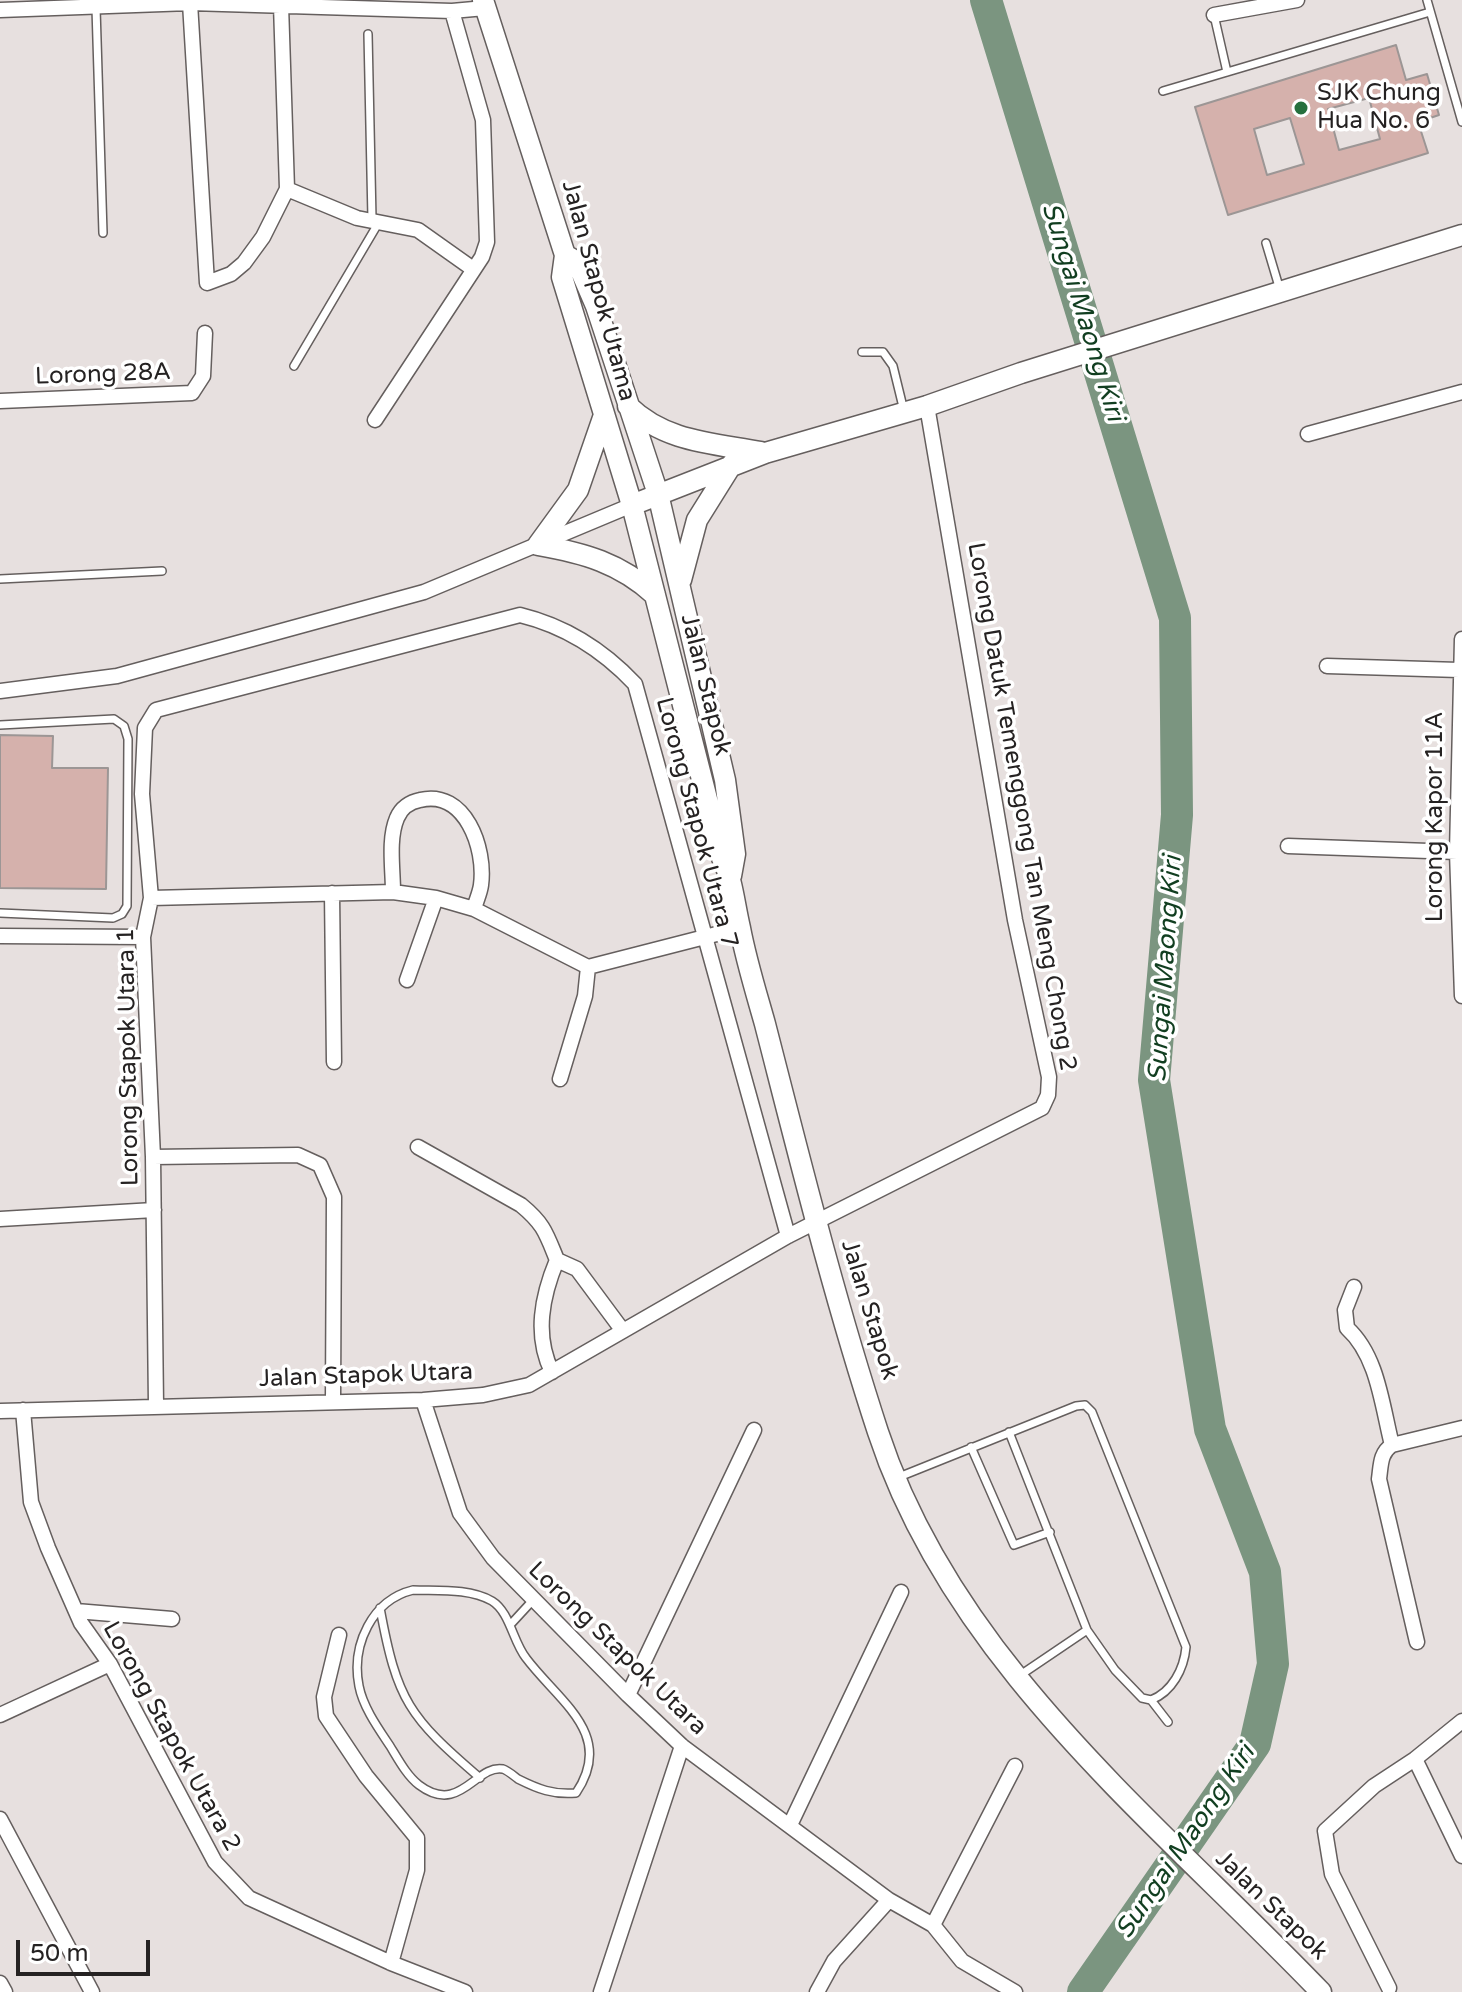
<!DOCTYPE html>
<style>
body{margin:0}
#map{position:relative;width:1462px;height:1992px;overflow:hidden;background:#e7e0df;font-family:"Varela Round",sans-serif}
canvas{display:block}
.scale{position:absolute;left:16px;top:1940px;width:134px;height:36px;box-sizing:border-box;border:4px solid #252222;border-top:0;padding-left:10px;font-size:24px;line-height:28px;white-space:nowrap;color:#252222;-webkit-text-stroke:6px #fff;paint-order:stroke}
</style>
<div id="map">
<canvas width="1462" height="1992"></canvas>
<div class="scale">50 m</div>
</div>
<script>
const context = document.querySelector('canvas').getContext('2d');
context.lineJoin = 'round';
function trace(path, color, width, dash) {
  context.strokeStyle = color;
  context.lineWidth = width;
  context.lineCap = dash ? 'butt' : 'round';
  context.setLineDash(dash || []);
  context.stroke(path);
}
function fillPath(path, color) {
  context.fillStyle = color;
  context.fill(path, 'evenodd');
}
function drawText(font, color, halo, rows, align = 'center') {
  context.font = font + ' "Varela Round",sans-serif';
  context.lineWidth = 7;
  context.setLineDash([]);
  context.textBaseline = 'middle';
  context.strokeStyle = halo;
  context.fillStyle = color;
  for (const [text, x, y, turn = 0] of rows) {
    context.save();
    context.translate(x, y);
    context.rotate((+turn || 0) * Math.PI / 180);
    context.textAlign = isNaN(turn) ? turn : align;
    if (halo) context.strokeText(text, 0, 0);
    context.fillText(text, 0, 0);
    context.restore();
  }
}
trace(new Path2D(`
 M986 0 1175 618 1177 815 1154 1080 1210 1429 1265 1572 1273 1664 1255 1744 1083 1992`), '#7b9580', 32);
const building = new Path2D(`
 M1396 45 1406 80 1427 74 1439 115 1418 122 1428 153 1228 215 1195 107ZM1369 98 1380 139 1339 150 1328 109ZM1290 118 1304 164 1267 175 1254 129Z
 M0 735 53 736 52 768H108L106 889 0 888Z`);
fillPath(building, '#d5b1ac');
trace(building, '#9c9695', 2);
const lane = new Path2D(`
 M1427 0 1462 122
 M96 8 103 233
 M1214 15 1227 72
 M368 34 372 219
 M1163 91 1430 12
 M1266 243 1280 290
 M862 352H883L893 366 904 411
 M294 366 379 222
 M0 579 162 571
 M0 725 114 719 124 726 128 739 127 906 122 914 113 918 0 913
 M1009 1432 1087 1630 1115 1670 1142 1698 1151 1700 1168 1722
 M971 1447 1014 1545 1050 1532
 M899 1477 1076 1406 1085 1405 1092 1412 1186 1647C1184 1669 1172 1692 1151 1700
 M413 1590C438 1591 469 1588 492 1601 510 1612 513 1642 526 1658 558 1701 616 1734 576 1793 553 1795 538 1789 518 1779 514 1776 507 1770 503 1769 476 1764 460 1816 419 1785 407 1776 398 1759 390 1746 378 1728 363 1707 359 1686 351 1645 372 1600 413 1590Z
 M380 1608C397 1701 409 1717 480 1778
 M510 1625 534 1599
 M1019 1676 1087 1630`);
const street = new Path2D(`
 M190 3 207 283 231 274 244 263 263 237 287 189 281 5
 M0 10 190 3 452 11 485 8
 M1214 15 1297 0
 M287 189 357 218 418 230 473 269
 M0 401 192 393 203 376 205 333
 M375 420 482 257 487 242 483 120 452 11
 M1308 434 1462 392
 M1462 639 1457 852 1462 996
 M1327 666 1459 670
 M0 691 117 676 424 592 632 505
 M1288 846 1457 852
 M393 892C393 869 388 839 397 818 401 808 410 802 420 800 465 789 486 848 481 885 480 893 476 901 474 909
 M332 893 334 1062
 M151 898 393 892 436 898 474 909 588 967 740 928
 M0 936 143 937
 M407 980 436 898
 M560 1079 585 996 588 967
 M418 1147 521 1205C544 1224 546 1233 557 1260L577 1269 623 1331
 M153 1157 298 1155 320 1165 334 1197 333 1400
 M0 1219 154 1210
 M1354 1287 1345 1310 1347 1328C1378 1356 1382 1406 1392 1445
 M552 1372C534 1335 542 1296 557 1260
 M423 1400 460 1513 493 1558 628 1695 682 1746 889 1900 933 1925 962 1961 1015 1992
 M156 1405 153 1157 143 937 151 898 142 794 145 728 156 710 520 615C565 626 604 651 635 684L788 1236
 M23 1410 31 1502 48 1548 81 1623 110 1664 215 1862 249 1898 391 1963 465 1992
 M0 1411 423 1400 483 1395 529 1385 788 1236 1042 1108 1048 1095 1049 1077 1015 920 927 406
 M76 1611 172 1619
 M339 1635 324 1697 326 1716 366 1776 417 1838V1870L391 1963
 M1417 1642 1379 1479C1381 1465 1380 1453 1392 1445L1462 1428
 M628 1695 754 1430
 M0 1715 110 1664
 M1415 1759 1462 1856
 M0 1819 92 1992
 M790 1825 901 1592
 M933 1925 1015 1766
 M0 1983 5 1992
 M1389 1988 1332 1874 1325 1831 1374 1786 1415 1759 1462 1721
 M601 1992 682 1746
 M817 1992 834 1961 889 1900`);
const secondary = new Path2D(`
 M483 0 565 255 562 277 632 505 722 858C733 881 734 903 740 928 746 960 756 992 765 1024 800 1160 834 1298 878 1432 954 1664 1158 1822 1321 1992
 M565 255 577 262 596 306 658 494 725 780 735 854 731 876
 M628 406C665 442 712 443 761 452
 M604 415 578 490 538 545C584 553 620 563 655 595
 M632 505 765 453 927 406 1021 373 1462 235
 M681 580 697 520 732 464`);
trace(lane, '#655f5e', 10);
trace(street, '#655f5e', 17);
trace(secondary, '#655f5e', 23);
trace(lane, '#fff', 7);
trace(street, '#fff', 14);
trace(secondary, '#fff', 20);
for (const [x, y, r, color] of [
 [1301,108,8,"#26703e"]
]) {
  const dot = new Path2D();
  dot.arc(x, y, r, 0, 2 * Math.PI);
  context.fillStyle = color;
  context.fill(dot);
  trace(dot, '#fff', 3);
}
drawText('24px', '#252222', '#fff', [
 ["SJK Chung",1317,94],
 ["Hua No. 6",1317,122]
], 'left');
drawText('24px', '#252222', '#fff', [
 ["Jalan Stapok Utama",598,291,75],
 ["Lorong 28A",103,375,-2],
 ["Jalan Stapok",705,685,76],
 ["Lorong Datuk Temenggong Tan Meng Chong 2",1021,807,80],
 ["Lorong Kapor 11A",1436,817,-90],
 ["Lorong Stapok Utara 7",696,823,75],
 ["Lorong Stapok Utara 1",129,1057,-91],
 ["Jalan Stapok",869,1310,73],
 ["Jalan Stapok Utara",366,1376,-2],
 ["Lorong Stapok Utara",617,1649,44],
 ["Lorong Stapok Utara 2",171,1737,61],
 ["Jalan Stapok",1271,1906,44]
]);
drawText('italic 26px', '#113e20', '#fff', [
 ["Sungai Maong Kiri",1082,312,73],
 ["Sungai Maong Kiri",1166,969,-86],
 ["Sungai Maong Kiri",1186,1842,-56]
]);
</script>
